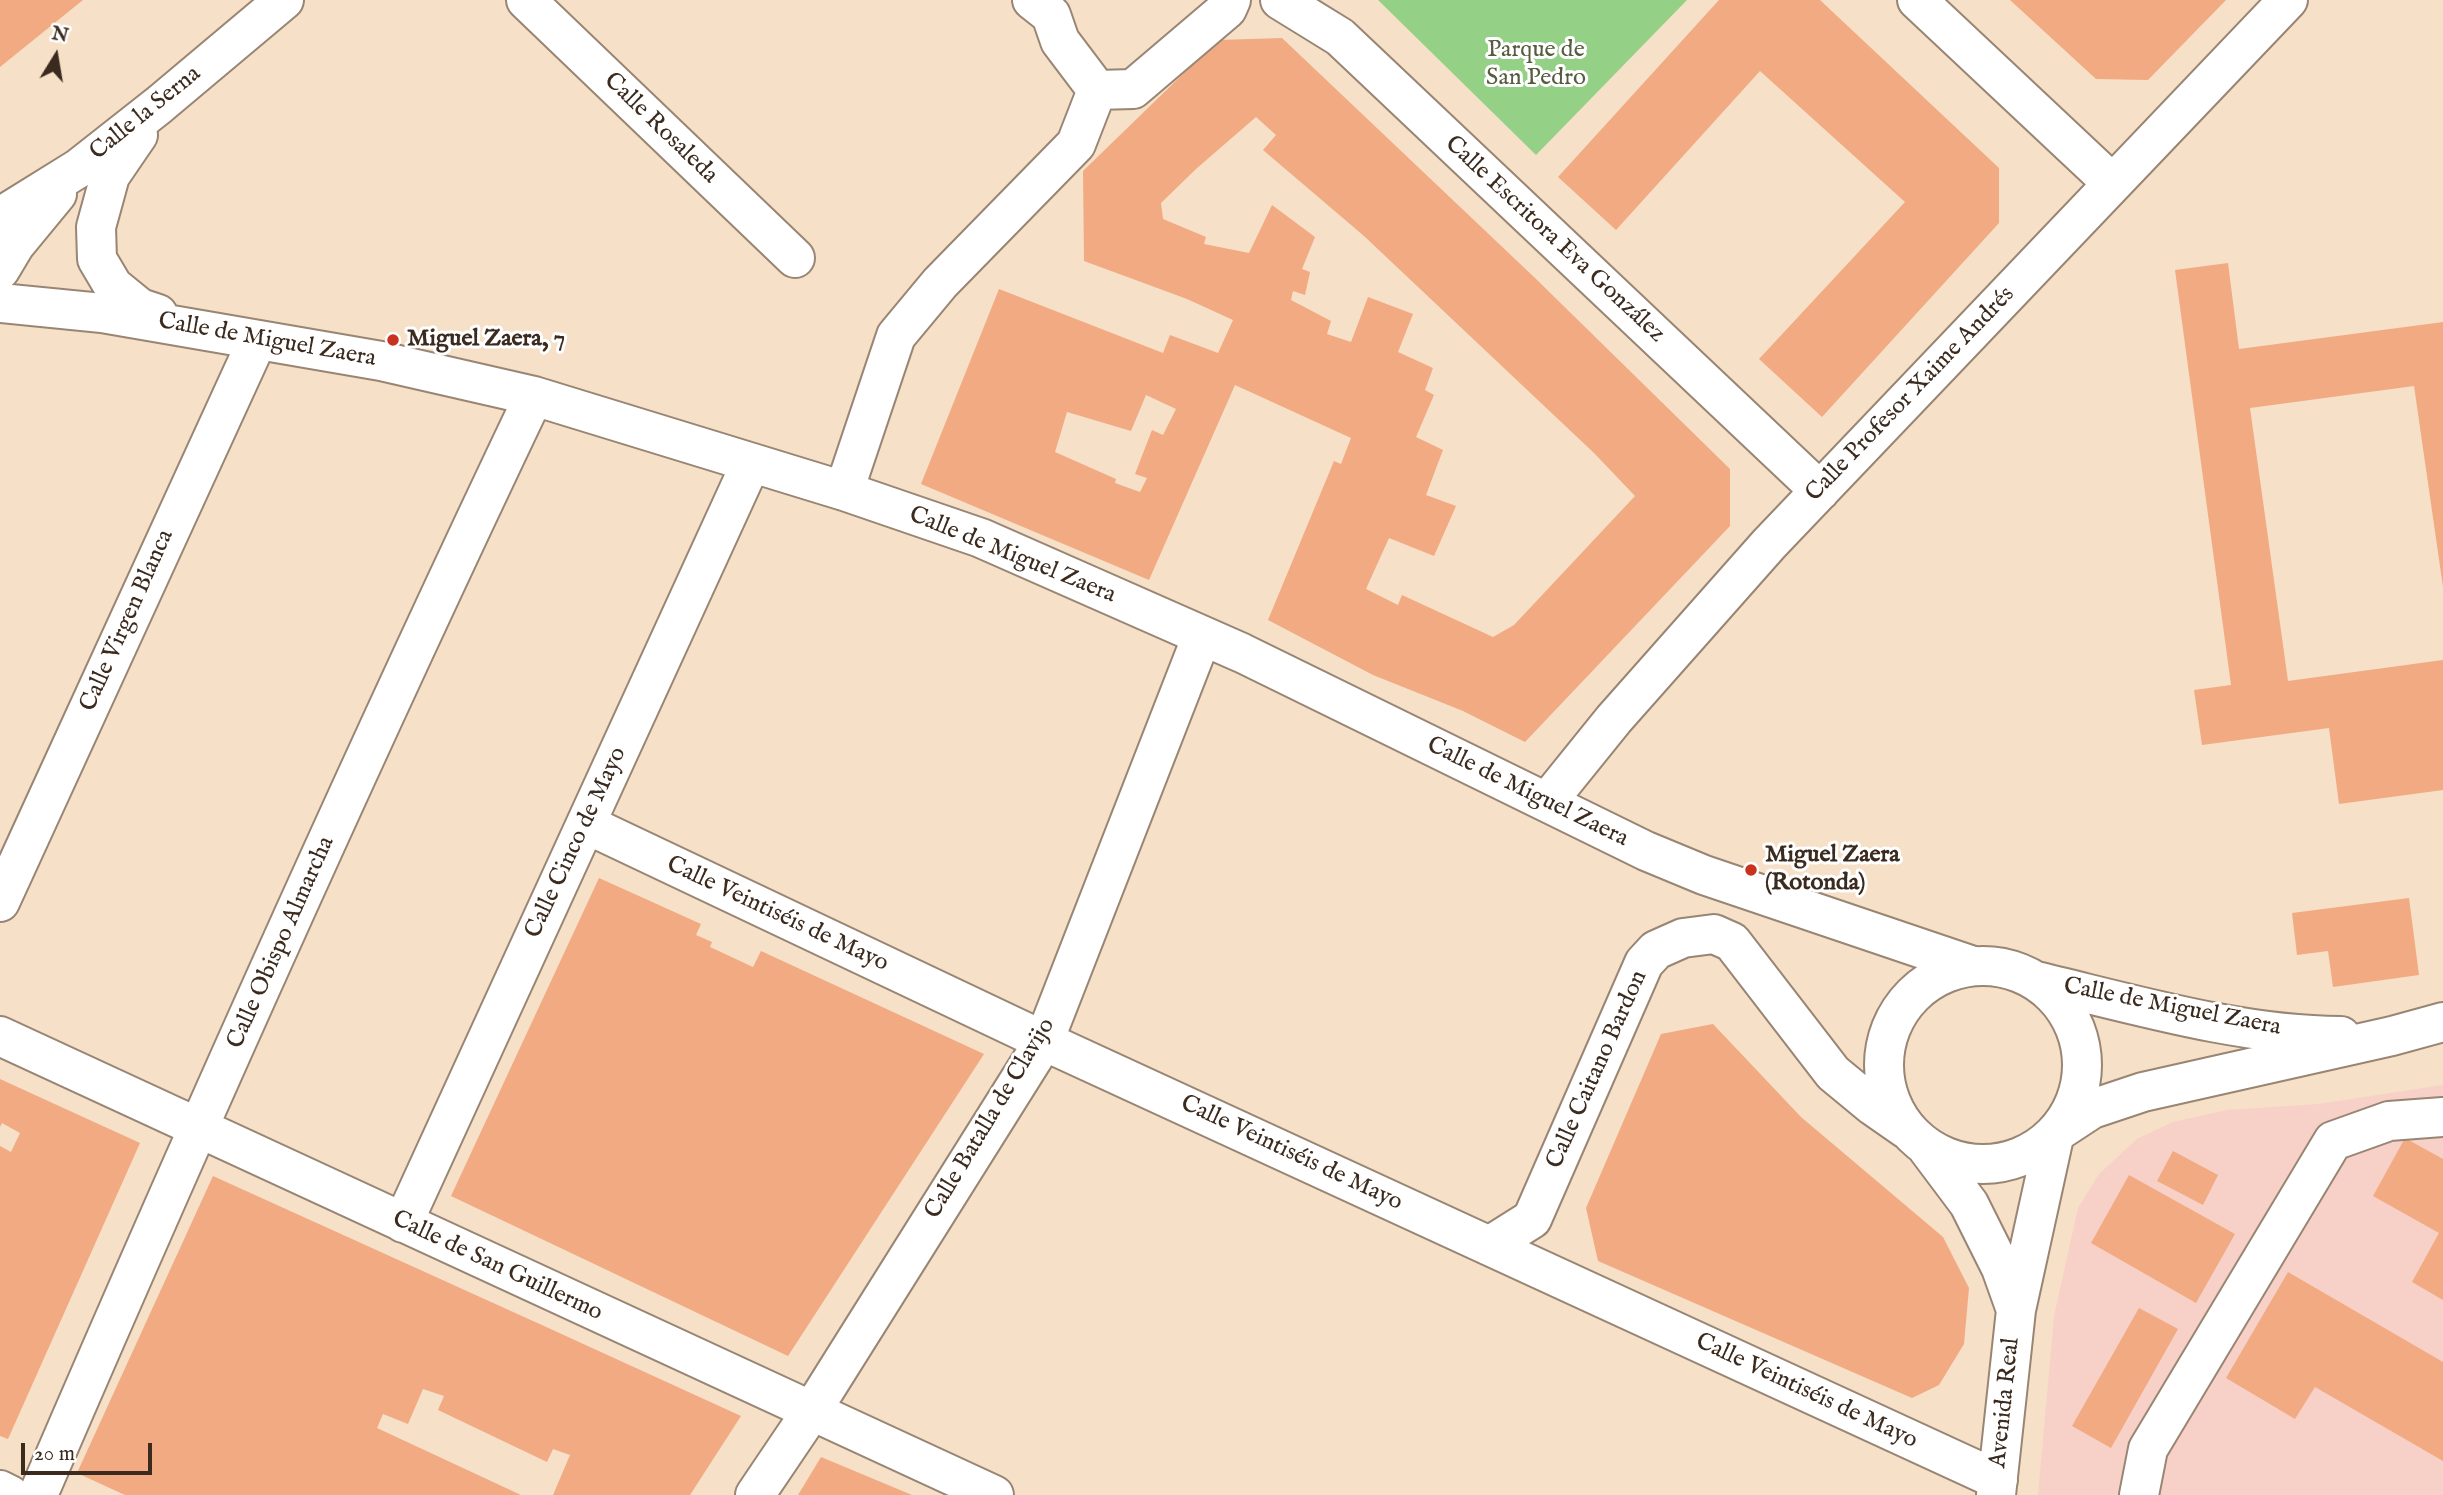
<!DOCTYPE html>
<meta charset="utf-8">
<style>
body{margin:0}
#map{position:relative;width:2443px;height:1495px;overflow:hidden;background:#f6e0c8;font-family:"IM FELL English",serif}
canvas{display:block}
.north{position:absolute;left:21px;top:21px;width:70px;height:70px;-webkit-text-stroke:5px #fff;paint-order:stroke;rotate:11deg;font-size:19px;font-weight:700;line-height:28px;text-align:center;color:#3b2a1e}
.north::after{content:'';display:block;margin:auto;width:24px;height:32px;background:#3b2a1e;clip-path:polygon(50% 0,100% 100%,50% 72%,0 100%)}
.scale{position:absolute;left:21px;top:1443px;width:131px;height:32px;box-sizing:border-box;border:4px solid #3b2a1e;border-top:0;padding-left:9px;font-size:21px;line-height:24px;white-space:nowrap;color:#3b2a1e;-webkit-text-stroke:5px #fff;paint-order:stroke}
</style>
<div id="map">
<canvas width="2443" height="1495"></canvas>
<div class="north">N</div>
<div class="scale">20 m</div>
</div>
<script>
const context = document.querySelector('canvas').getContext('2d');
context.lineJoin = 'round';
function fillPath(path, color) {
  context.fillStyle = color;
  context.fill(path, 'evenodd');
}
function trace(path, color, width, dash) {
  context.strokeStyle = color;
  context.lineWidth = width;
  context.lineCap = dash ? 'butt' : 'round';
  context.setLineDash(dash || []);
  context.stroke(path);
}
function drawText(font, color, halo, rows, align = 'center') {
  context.font = font + ' "IM FELL English",serif';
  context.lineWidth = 6;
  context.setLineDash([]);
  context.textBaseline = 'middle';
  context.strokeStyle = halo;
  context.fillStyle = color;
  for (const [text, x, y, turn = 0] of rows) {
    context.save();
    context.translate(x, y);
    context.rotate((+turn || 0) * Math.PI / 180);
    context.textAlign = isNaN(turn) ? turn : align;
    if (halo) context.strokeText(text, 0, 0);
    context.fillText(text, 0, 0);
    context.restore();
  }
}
fillPath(new Path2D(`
 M2443 1085V1495H2038L2054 1316 2078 1208 2099 1174 2137 1139 2173 1122 2227 1110 2318 1104Z`), '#f7d1c7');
fillPath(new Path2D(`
 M1378 0H1687L1536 155Z`), '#94d187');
fillPath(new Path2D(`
 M0 0H83L0 67Z
 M1719 0H1820L1999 168V223L1822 417 1759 359 1905 202 1760 71 1616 230 1558 177Z
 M2010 0H2226L2148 80 2096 79Z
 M1282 38 1535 278 1730 469V526L1525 742 1463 711 1373 675 1268 620 1334 461 1341 464 1351 438 1235 385 1149 580 921 484 999 289 1163 353 1170 335 1218 353 1233 320 1187 299 1084 261 1083 171 1218 40ZM1256 117 1276 135 1263 150 1364 236 1594 453 1635 496 1514 625 1493 637 1402 595 1398 605 1366 589 1389 538 1434 556 1456 506 1426 495 1443 450 1416 437 1434 395 1425 390 1433 368 1398 352 1413 314 1368 297 1351 342 1327 334 1331 321 1291 300 1293 291 1305 295 1310 272 1302 269 1315 237 1272 205 1249 253 1204 244 1206 237 1163 219 1161 203 1196 169ZM1146 395 1176 409 1163 435 1152 430 1135 474 1147 478 1140 492 1115 483 1116 479 1055 452 1067 412 1131 431Z
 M2228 263 2239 349 2443 322V587L2414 386 2250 408 2288 681 2443 660V790L2339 804 2329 728 2202 745 2194 690 2231 685 2175 270Z
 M599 878 701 924 696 935 712 942 710 947 753 967 761 951 984 1054 788 1356 451 1196Z
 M2409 898 2419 975 2333 987 2328 951 2297 955 2292 913Z
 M1713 1024 1801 1117 1943 1237 1969 1288 1964 1344 1939 1385 1912 1398 1598 1261 1586 1208 1661 1034Z
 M0 1079 140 1143 8 1439 0 1436V1146L11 1152 20 1133 2 1123 0 1127Z
 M2405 1138 2443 1159V1300L2412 1282 2439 1233 2373 1196Z
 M2173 1151 2218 1175 2203 1205 2157 1181Z
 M2129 1175 2235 1234 2196 1303 2091 1243Z
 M213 1176 544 1326 741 1416 690 1495H553L570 1455 553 1449 547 1462 438 1410 444 1396 423 1389 408 1424 383 1414 377 1428 521 1495H125L77 1473Z
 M2288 1272 2443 1362V1461L2315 1387 2295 1419 2226 1378Z
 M2139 1308 2178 1329 2111 1448 2072 1426Z
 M821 1457 912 1495H798Z`), '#f1aa82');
const minor = new Path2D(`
 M526 0 795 258
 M1032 0 1051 15 1060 41 1097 90
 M1280 0 1340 37 1820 491
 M1917 0 2112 183
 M1097 90 1133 89 1227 9 1231 0
 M138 135 110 176 96 227 97 259 113 286 140 308 158 314
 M0 217 79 168 159 105 284 0
 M0 270 15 245 57 194
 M0 303 102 313 381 361 534 396 844 491 981 538 1242 653 1646 851 1704 875 1973 966
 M844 491 896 336 940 283 1076 144 1097 90
 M1547 802 1614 719 1769 544 2288 0
 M586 824 1044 1041 1998 1480
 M0 902 257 341
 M1884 1065a99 99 0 1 1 198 0a99 99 0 1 1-198 0Z
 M2036 981C2133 1004 2241 1036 2341 1036
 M0 1036 994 1495
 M2060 1130 2092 1109 2143 1092 2392 1036 2443 1022
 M1927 1148 1969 1204 2001 1268 2016 1310
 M403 1223 751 463
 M1489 1246 1532 1219 1644 963 1656 950 1683 938 1714 934 1732 942 1833 1073 1873 1106 1906 1129
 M0 1490 10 1495
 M38 1495C197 1126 361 759 534 396
 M755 1495 811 1412 1044 1041 1202 636
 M1996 1495 2016 1310 2054 1137
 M2139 1495 2148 1449 2333 1141 2389 1121 2443 1117`);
trace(minor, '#988573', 42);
trace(minor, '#fff', 38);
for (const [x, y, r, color] of [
 [393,340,7,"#c8321e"],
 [1751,870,7,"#c8321e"]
]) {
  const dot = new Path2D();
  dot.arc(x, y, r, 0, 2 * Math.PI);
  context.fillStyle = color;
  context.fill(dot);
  trace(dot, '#fff', 2.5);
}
drawText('24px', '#565c3e', '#fff', [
 ["Parque de",1536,51],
 ["San Pedro",1536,79]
]);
drawText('24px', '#3b2a1e', '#fff', [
 ["Calle la Serna",146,114,-39],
 ["Calle Rosaleda",660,129,44],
 ["Calle Escritora Eva González",1554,240,43],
 ["Calle de Miguel Zaera",267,341,10],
 ["Calle Profesor Xaime Andrés",1911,395,-46],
 ["Calle de Miguel Zaera",1012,556,22],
 ["Calle Virgen Blanca",128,621,-66],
 ["Calle de Miguel Zaera",1527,793,26],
 ["Calle Cinco de Mayo",577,843,-65],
 ["Calle Veintiséis de Mayo",777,915,25],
 ["Calle Obispo Almarcha",282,943,-66],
 ["Calle de Miguel Zaera",2172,1008,11],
 ["Calle Caitano Bardon",1598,1070,-66],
 ["Calle Batalla de Clavijo",991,1119,-59],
 ["Calle Veintiséis de Mayo",1291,1154,25],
 ["Calle de San Guillermo",497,1267,25],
 ["Calle Veintiséis de Mayo",1806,1392,25],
 ["Avenida Real",2006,1403,-84]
]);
drawText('bold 24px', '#3b2a1e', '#fff', [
 ["Miguel Zaera, 7",407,340],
 ["Miguel Zaera",1765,856],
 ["(Rotonda)",1765,884]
], 'left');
</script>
